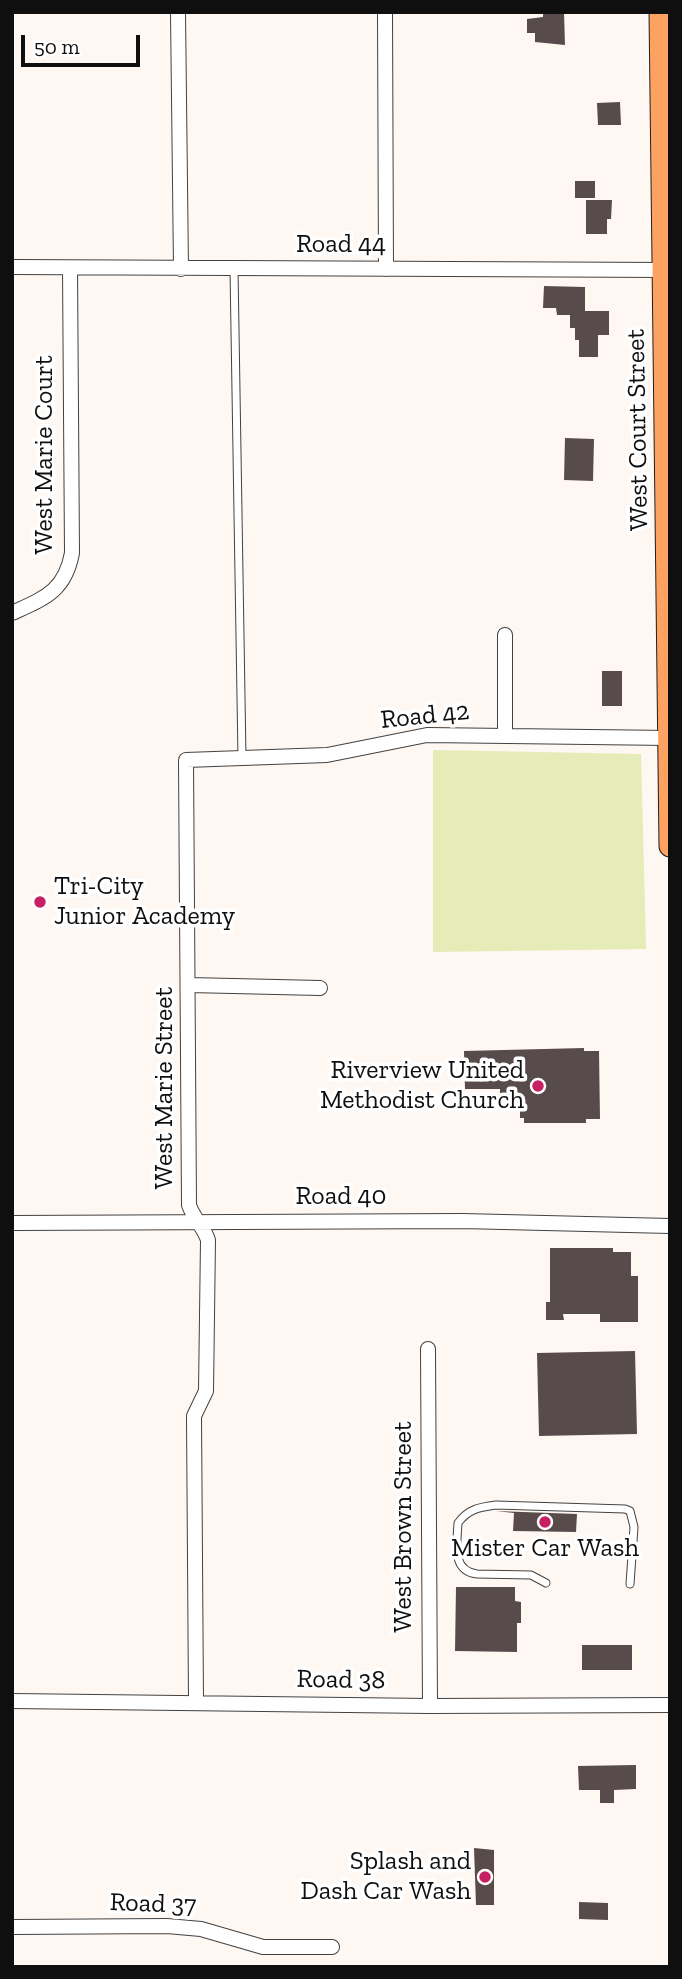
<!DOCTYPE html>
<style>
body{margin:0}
#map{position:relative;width:682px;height:1979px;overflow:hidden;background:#fff7f1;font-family:"Zilla Slab",serif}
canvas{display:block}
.frame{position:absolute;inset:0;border:14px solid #0f0f0f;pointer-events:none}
.scale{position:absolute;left:21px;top:35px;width:119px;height:32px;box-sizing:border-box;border:4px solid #0f0f0f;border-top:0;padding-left:9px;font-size:21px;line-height:24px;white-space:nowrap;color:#0f0f0f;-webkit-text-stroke:5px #fff;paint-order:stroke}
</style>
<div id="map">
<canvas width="682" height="1979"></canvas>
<div class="frame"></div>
<div class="scale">50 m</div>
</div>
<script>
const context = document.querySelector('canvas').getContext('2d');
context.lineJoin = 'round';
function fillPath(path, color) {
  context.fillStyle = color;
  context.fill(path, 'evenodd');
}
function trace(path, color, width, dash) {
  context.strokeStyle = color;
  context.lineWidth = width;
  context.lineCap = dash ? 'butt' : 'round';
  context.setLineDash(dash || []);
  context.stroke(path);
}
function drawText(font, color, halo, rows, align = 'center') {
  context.font = font + ' "Zilla Slab",serif';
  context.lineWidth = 7;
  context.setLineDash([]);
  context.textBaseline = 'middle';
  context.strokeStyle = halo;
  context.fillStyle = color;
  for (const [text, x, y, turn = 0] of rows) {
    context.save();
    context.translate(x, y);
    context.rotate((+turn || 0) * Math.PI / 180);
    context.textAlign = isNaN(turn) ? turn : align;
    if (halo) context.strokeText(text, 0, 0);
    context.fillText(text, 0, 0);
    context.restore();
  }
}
fillPath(new Path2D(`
 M433 750 641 754 646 949 433 952Z`), '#e5ecb8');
fillPath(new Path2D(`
 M543 12H564L565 45 535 42V33H527V19L543 17Z
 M620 102 621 125H598L597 103Z
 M575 181H595V198H575Z
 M586 200H612L611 219H607V234H586Z
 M544 286 585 287V311H609V335H598V357H579V340H575V328H570V315H557L556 308H543Z
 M565 438 594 439 593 481 564 480Z
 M602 671H622V706H602Z
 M584 1048V1051H599L600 1119H586V1123H524V1118H520V1107H500V1089H465L464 1051Z
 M550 1248H613V1252H631V1276H638V1322H600V1314H563L564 1320H546V1302H550Z
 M635 1351 637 1434 539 1436 537 1353Z
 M496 1511 577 1514 576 1532 513 1531 514 1513Z
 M456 1587H515V1601L521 1602V1623H517V1652L455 1651Z
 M582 1645H632V1670H582Z
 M636 1765V1789L614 1790V1803H600V1790H579L578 1766Z
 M474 1848 494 1850V1905H476Z
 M579 1902 608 1903V1920L579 1919Z`), '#584b4b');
const service = new Path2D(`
 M234 269 242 758
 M546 1583 531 1575 477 1574C451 1571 457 1543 458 1523 468 1509 480 1507 496 1505L625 1509 630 1511 634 1527 630 1584`);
const minor = new Path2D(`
 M178 12 181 269
 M385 12 386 269
 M12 267 669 270
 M12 613C45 598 65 591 72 553L70 268
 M505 635V735
 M189 985 320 988
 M12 1223 462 1221 670 1226
 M428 1349 430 1706
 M12 1701 430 1706 670 1705
 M196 1702 194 1416 206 1391 208 1240C204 1227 193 1218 189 1205L186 760 327 755 427 735 670 738
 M12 1927 167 1926 201 1929 263 1947H332`);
const primary = new Path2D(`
 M660 12 670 846`);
trace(service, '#424242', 9);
trace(minor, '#424242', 16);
trace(primary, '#202020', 23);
trace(service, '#fff', 7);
trace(minor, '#fff', 14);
trace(primary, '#fea262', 21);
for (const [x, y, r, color] of [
 [40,902,7,"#c62062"],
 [538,1086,7,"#c62062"],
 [545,1522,7,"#c62062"],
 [485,1877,7,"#c62062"]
]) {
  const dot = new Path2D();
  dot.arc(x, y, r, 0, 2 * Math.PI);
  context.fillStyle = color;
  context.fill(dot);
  trace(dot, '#fff', 2.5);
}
drawText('26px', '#0f0f0f', '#fff', [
 ["Road 44",341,245],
 ["West Court Street",638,430,-91],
 ["West Marie Court",45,455,-90],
 ["Road 42",425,716,-6],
 ["West Marie Street",165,1088,-90],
 ["Road 40",341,1197],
 ["West Brown Street",404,1527,-90],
 ["Road 38",341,1680,1],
 ["Road 37",153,1904,2]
]);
drawText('26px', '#0f0f0f', '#fff', [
 ["Tri-City",54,887,"left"],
 ["Junior Academy",54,917,"left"],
 ["Riverview United",524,1071],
 ["Methodist Church",524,1101],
 ["Mister Car Wash",545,1549,"center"],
 ["Splash and",471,1862],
 ["Dash Car Wash",471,1892]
], 'right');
</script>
